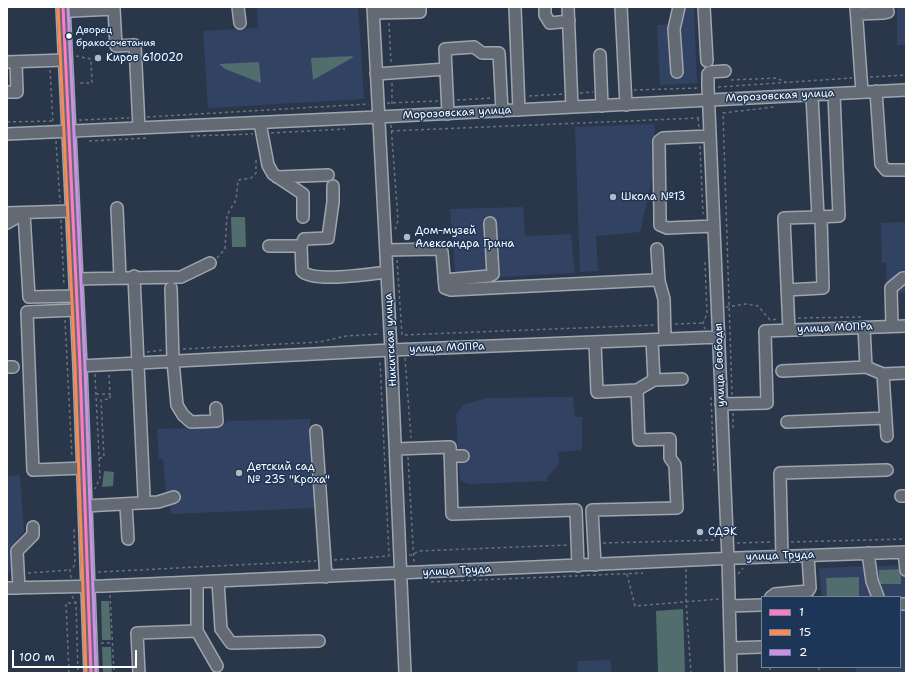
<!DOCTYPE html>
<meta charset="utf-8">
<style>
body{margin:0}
#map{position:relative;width:913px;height:680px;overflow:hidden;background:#2a374a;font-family:"Shantell Sans",sans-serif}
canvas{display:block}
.frame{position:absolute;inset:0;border:8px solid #fff;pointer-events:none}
.legend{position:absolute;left:761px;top:596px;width:140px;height:72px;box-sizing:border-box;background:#1d3557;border:1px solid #77869a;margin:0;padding:5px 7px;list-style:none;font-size:12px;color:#fff}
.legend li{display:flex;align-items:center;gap:8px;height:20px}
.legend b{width:20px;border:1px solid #77869a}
.scale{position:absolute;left:12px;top:650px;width:125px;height:18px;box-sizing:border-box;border:2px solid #fff;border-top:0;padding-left:5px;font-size:12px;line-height:14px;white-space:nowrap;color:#fff;-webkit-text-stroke:3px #1d3557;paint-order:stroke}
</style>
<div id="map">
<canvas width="913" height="680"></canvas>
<div class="frame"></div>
<ul class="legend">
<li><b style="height:5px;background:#fe7ac1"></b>1</li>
<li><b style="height:5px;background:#f98a56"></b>15</li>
<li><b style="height:5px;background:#ce8fe9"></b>2</li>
</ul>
<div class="scale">100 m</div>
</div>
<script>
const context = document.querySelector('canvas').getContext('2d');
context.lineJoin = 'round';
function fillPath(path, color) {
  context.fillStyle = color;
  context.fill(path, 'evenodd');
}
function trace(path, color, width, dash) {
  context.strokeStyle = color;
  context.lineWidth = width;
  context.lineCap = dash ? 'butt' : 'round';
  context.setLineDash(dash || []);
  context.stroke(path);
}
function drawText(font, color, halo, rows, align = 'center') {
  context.font = font + ' "Shantell Sans",sans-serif';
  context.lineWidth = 3;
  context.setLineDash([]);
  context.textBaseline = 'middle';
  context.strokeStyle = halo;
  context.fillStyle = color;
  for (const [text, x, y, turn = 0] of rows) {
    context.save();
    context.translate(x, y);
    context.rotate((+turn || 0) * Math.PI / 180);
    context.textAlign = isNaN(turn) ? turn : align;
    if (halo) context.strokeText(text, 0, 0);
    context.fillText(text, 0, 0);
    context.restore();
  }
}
fillPath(new Path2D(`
 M257 7H358L364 99 208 108 203 31 258 28Z
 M674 7H694L697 83 660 85 657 25 674 24Z
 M906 7V45H897V8Z
 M654 124 656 162 640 232 596 236 598 271 580 272 575 127Z
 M523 207 525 236 571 234 575 273 497 277 493 282 456 285 450 209Z
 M906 222V293L887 294 886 263H882L881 223Z
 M573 397 575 417H582V450L558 452 559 464 547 478 548 481 468 484 460 480 456 415 463 405 486 398Z
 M310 419 315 508 172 514 167 499 163 459H159L157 429 220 427 228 421Z
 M20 475 24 531 12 546V572H7V476Z
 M906 565V673H856V667H900V597H822L819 568Z
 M610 660 612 673H577L578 661Z`), '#324263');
fillPath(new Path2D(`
 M353 56 352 58 313 80 311 58Z
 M259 62 261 83 225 69 219 64Z
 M231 217H245L246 247H232Z
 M104 471 114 472 113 486 102 487Z
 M901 569V584H879V570Z
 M859 577V597H827L826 578Z
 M101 601H109L111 640H102Z
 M683 609 685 673H658L656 611Z
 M102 647H111L112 673H103Z`), '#516d6d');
const minor = new Path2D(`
 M238 7 240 23
 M373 7 391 350 405 673
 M515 7 519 110
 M545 7V15L550 23 569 21
 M568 7 572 107
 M621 7 626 105
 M704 7 707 61
 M856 7 862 92
 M63 13 71 11 114 9 116 46 135 45 139 128
 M374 13 420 12V7
 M857 14 884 13 888 12 887 7
 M600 55 602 106
 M7 62 65 60
 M725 71 710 72 708 74V87L728 558 731 673
 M677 72 674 29 679 7
 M376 74 446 69
 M876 91 881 164 886 170H906
 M7 92H17L16 62
 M448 114 445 49 474 47 482 53H499L502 111
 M260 123 268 165 273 174 303 194V217
 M7 134 378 117 906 90
 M710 136 663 138 659 141 660 218V225L667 228 714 226
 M277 177 328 175
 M333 186V202L328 238 304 239 301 246 302 271C313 283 371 274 387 272
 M117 208 120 277
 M7 213 72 211
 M24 213 29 297 76 296
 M818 217 839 216 834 94
 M7 223 24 213
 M269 246H301
 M657 249 659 281
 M386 250 438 249 442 252 445 288 451 290 653 280 659 281 664 299 665 339
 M134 276 144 496
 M75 279 181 277 210 263
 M444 280 489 276 493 274 490 223
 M171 288 173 361 177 405 183 415 191 422 217 421 216 408
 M787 290 823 288 821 217
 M77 310 27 312 33 470 84 468
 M892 326 891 288 903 278H906
 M789 330 784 218 818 217 812 95
 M595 342 597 392 637 390
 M80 366 391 350 719 337
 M7 367H13
 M866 367 883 374 906 373
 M782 371 866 367 864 327
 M883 374 887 436
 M654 380 682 379
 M721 404 767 403 765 331 906 326
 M787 422 886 418
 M316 431 326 577
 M396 449 450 447 452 514 576 510 578 566
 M450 456H463
 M901 496H906
 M126 505 128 539
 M85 506 158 502 174 497
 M904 552 906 570
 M868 553 872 581 878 597
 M782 556 780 473 887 470
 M595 565 592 510 677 508 675 465 670 458V439L639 440 637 390 654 380 652 340
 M218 581 221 629 231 643 319 641
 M7 588 103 586 737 558 906 552
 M19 588 17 551 33 535V527
 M771 597 775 594 808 591 810 588 808 556
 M900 604H906
 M729 606 762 605
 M197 631 217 666
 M731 648 762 647
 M139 673 137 633 197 631V582`);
const major = new Path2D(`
 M63 7 80 366 91 673`);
trace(minor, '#9fa5ae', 14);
trace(major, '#9fa5ae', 16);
trace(new Path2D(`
 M389 23 391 63
 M76 56 91 59 92 83H77
 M50 70 53 122
 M870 77 906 75
 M731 80 776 78 786 82
 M392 83V107
 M718 87 852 78
 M634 90 699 88
 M580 93 593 92
 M529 96 563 94
 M457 100 493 98
 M387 103 439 101
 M147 117 369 104
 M698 118 699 128
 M79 120 129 118
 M7 122 54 121
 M391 125 398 220 395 230
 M391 131 699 118
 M271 133 345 129
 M191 136 253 134
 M56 141 60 202
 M89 141 148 138
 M700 146 703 214
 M61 220 64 286
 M217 258 225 249 227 215 236 200 238 180 251 178 256 173V160
 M397 260 402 335 655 325
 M705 262 707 314 703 323 705 329
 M726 307 746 304 758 306 770 320 779 319
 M798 318 862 317
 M65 320 72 458
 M675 324 703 323
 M183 349 320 342 346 336 380 334
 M147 352 163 350
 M405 358 411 438
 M95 374 100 478 95 489
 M96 394H110L109 374
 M732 395 723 113 774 107
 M711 397 714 471
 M733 413V431
 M408 457 414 563
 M99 458 104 457 101 400 110 399V394
 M791 542 906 539
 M603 543 717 540
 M737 543 771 542
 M409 555H413L418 551 567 545
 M334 560 389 556 380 360
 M686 569V601L691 673
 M98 572 316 561
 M28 573 70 570
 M627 574 635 606 720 599
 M738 574 743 568
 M71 578 70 570 75 565 74 528
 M431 582 643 573
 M110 595 114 673
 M72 596 76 603 78 673
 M101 643H113
 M761 658H762
 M770 667V673
 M819 667V673
 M69 673 66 603H76`), '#6a727c', 1.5, [3, 3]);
trace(minor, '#636a74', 11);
trace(major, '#636a74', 13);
trace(new Path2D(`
 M63 7 80 366 91 673`), '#fe7ac1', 3);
trace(new Path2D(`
 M58 7 75 366 86 673`), '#f98a56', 3);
trace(new Path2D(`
 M68 7 85 366 96 673`), '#ce8fe9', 3);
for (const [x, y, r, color] of [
 [69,36,3.5,"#fff"],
 [98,58,4,"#b4b9c0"],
 [613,197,4,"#b4b9c0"],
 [407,237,4,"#b4b9c0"],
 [239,473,4,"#b4b9c0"],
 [700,532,4,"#b4b9c0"]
]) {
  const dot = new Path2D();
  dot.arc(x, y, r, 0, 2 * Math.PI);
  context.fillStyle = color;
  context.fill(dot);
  trace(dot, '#1d3557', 1.5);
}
drawText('10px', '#fff', '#1d3557', [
 ["Дворец",76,30],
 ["бракосочетания",76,43]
], 'left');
drawText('11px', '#fff', '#1d3557', [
 ["Киров 610020",106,58],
 ["Школа №13",621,197],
 ["Дом-музей",415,231],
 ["Александра Грина",415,244],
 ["Детский сад",247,467],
 ["№ 235 \"Кроха\"",247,480],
 ["СДЭК",708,532]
], 'left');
drawText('11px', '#fff', '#1d3557', [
 ["Морозовская улица",780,96,-3],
 ["Морозовская улица",457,113,-3],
 ["улица МОПРа",835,328,-2],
 ["Никитская улица",391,340,-93],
 ["улица МОПРа",447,348,-2],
 ["улица Свободы",720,365,-92],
 ["улица Труда",780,556,-2],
 ["улица Труда",457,571,-3]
]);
</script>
